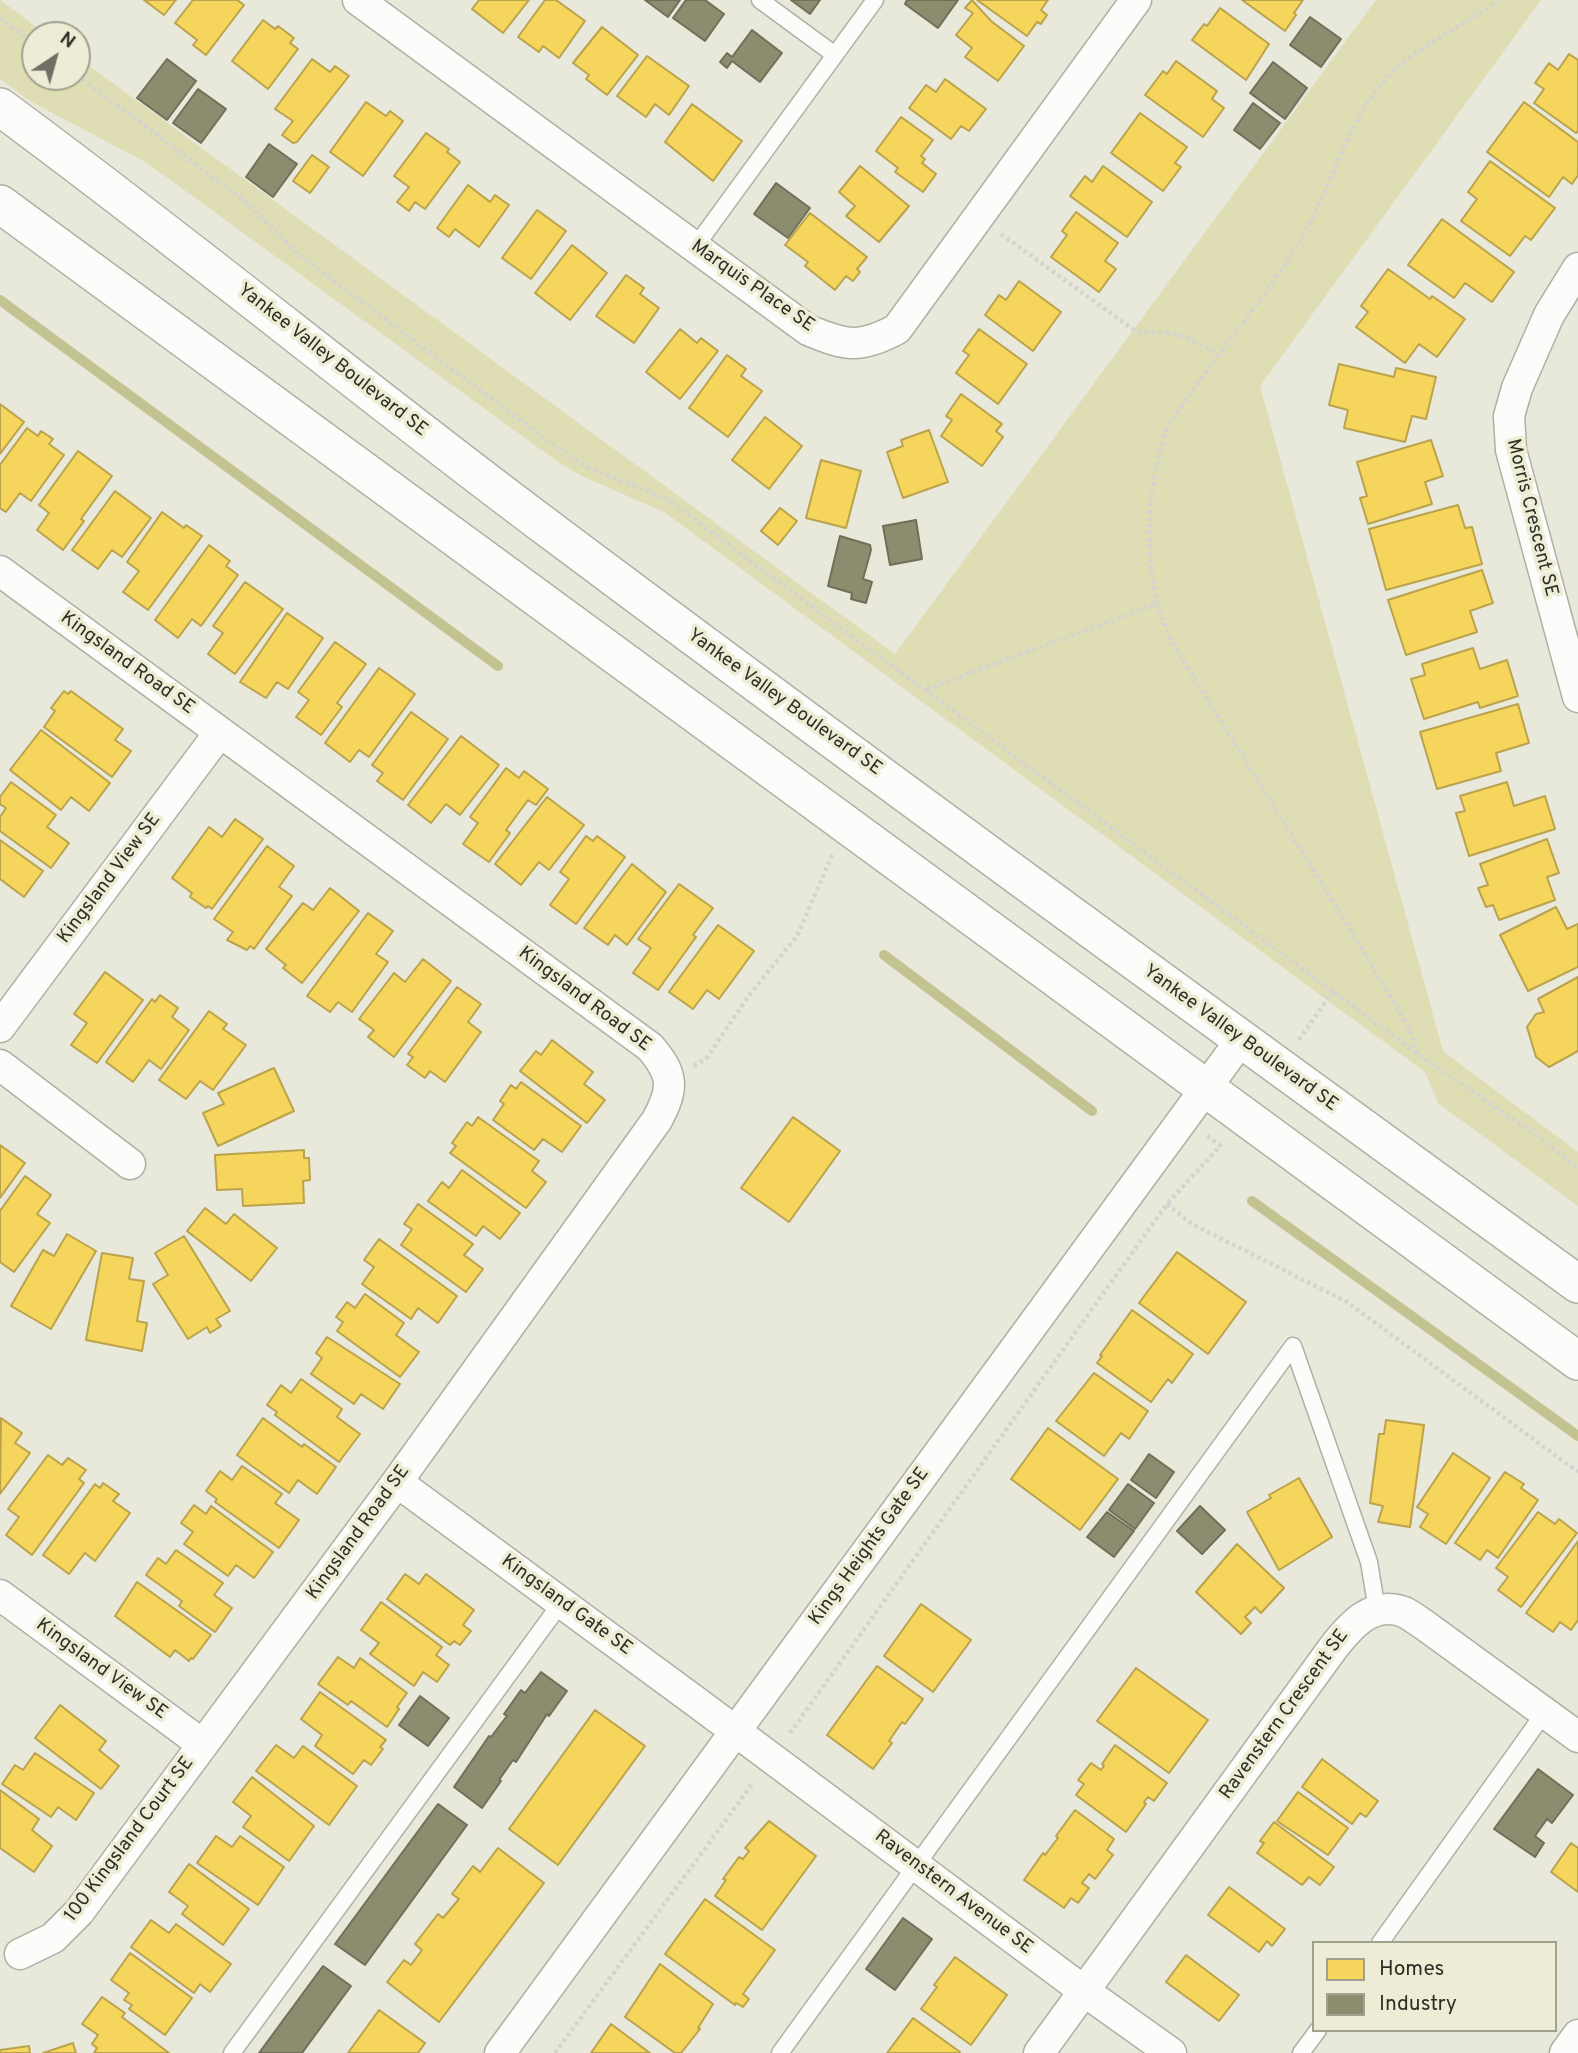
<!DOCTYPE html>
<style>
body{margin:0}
#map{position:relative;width:1578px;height:2053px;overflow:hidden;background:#e8e8db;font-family:Overpass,sans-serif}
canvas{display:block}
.legend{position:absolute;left:1312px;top:1941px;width:245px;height:91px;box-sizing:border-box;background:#ededd6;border:2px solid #a1a190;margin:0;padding:9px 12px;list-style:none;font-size:21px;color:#2e2e26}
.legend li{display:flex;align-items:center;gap:14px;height:35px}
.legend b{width:35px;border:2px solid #a1a190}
.north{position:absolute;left:21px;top:21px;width:70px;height:70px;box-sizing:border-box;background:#ededd6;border:2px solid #a1a190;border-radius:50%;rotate:36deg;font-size:19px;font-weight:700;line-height:28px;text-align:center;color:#2e2e26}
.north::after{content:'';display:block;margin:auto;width:24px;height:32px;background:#6f6f65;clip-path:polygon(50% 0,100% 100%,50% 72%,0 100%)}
</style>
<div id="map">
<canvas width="1578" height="2053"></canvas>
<ul class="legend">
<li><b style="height:19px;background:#f6d55c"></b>Homes</li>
<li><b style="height:19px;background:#8c8c6e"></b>Industry</li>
</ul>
<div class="north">N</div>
</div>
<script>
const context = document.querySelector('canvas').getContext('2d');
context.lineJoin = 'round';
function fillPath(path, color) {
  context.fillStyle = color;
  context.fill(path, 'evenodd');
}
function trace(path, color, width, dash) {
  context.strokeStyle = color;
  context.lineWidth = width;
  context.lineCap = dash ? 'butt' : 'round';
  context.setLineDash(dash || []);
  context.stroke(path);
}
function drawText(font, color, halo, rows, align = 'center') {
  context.font = font + ' Overpass,sans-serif';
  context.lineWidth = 7;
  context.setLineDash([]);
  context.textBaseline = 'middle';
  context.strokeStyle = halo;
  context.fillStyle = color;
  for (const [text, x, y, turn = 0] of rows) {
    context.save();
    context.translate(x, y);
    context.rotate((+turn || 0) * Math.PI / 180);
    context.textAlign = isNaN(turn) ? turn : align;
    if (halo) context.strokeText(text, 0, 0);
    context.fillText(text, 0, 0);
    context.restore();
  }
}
fillPath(new Path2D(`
 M0 0 47 35H35V77H77V57L895 654 1376 0H1541L1260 386 1443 1051 1578 1152V1206L1438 1103 1425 1072 664 512 582 476 558 462 147 163 30 101 0 79Z`), '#deddb4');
const homes = new Path2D(`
 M144 0H176L164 15Z
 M193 0H237L244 5 206 55 193 45 197 40 175 23Z
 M479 0H529L503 33 472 9Z
 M545 0H556L585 21 559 58 543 46 539 52 518 37Z
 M972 0 991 21 1024 46 998 81 965 57 972 48 956 35 973 13 965 8Z
 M977 0H1048L1041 10 1047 15 1041 24 1037 22 1027 36Z
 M1242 0H1303L1294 13 1296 15 1285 31Z
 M1220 8 1269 44 1246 80 1192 40 1204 24 1207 26Z
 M263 20 275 29 278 26 294 38 290 43 298 49 268 89 232 61Z
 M602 27 638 55 607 95 586 79 589 75 573 63Z
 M1569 54 1578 60V131L1576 133 1534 103 1544 89 1535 83 1549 63 1558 70Z
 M647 56 689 86 669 115 655 104 646 117 617 96Z
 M312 59 330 72 335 66 349 76 297 142 293 143 282 135 293 121 275 109Z
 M1176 61 1217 91 1212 99 1224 108 1203 137 1145 95 1163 71 1167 74Z
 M945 79 986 109 969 131 961 126 951 139 909 108 926 85 936 92Z
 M366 102 386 116 390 111 403 121 363 176 330 152Z
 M1524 102 1578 142V175L1572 184 1563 177 1549 197 1487 152Z
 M692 104 742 141 713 181 665 142Z
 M1140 113 1187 147 1175 163 1181 167 1163 191 1111 153Z
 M901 117 933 140 921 156 925 159 922 163 936 174 923 192 895 172 898 168 876 151Z
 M426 133 449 149 447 152 460 162 425 209 415 202 409 211 397 202 409 187 394 176Z
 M312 155 329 167 310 193 293 181Z
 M1490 161 1555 208 1531 240 1525 236 1510 256 1461 221 1477 199 1468 192Z
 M860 166 909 206 879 242 846 216 855 206 839 192Z
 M1103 166 1152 202 1127 237 1070 196 1085 176 1092 182Z
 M468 185 490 202 495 195 509 205 479 247 455 229 449 237 437 228Z
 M537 210 566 231 531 279 502 258Z
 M1076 212 1118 243 1105 261 1116 269 1099 292 1051 257 1067 235 1062 231Z
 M810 213 867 257 857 269 860 272 853 281 846 276 835 290 805 266 808 262 785 245Z
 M1442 219 1514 272 1492 302 1465 283 1454 298 1408 265Z
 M572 245 607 273 570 320 535 293Z
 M1388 269 1430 299 1432 296 1465 319 1437 357 1419 344 1405 363 1356 327 1368 312 1361 306Z
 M626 275 644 288 640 294 659 308 634 343 596 316Z
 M1019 281 1061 312 1033 351 985 315 999 295 1006 300Z
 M680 329 697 343 701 338 718 351 680 399 646 372Z
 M979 329 1027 364 998 404 956 373 969 355 963 351Z
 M727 355 746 369 741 376 762 391 728 437 689 408Z
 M1339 364 1394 377 1396 368 1436 377 1426 419 1412 416 1405 442 1344 428 1348 410 1329 405Z
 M961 394 1002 424 996 431 1003 437 982 466 941 436 952 420 946 416Z
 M0 404 24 422 0 454Z
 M765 417 802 446 769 489 732 460Z
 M27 428 38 436 41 431 53 439 49 444 64 455 31 501 20 493 6 512 0 508V465Z
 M929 430 948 482 903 498 887 452 903 446 901 440Z
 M1431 440 1443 476 1425 482 1432 504 1368 524 1360 498 1367 496 1357 462Z
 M78 451 112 476 81 519 84 521 63 550 37 530 49 513 39 505Z
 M821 460 861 471 846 528 806 518Z
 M115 491 151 518 122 557 112 550 98 569 72 550Z
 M1458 505 1465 528 1472 527 1482 564 1386 590 1369 529Z
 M780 508 797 521 778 545 761 531Z
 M162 512 184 528 186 525 202 536 148 610 123 592 139 571 127 562Z
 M209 545 230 561 226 566 238 575 201 626 192 619 178 638 155 620Z
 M1482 570 1493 603 1470 611 1477 632 1406 655 1388 600Z
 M245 582 283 609 235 674 208 654 223 633 213 626Z
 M287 613 323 638 288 689 277 682 266 698 240 682Z
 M335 642 366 664 337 703 342 707 321 735 296 717 309 700 298 692Z
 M1473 648 1480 669 1507 660 1518 696 1480 708 1478 702 1424 719 1411 679 1425 675 1422 664Z
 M379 668 415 694 369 757 359 750 350 762 325 743Z
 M64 691 68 694 71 691 123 729 115 740 131 751 112 777 44 727 55 711 51 708Z
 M1518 704 1529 743 1496 753 1501 771 1437 789 1420 732Z
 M411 712 448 739 403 800 377 781 383 773 372 765Z
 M41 730 110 783 89 811 71 797 61 810 10 770Z
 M461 736 499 765 460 815 446 804 431 823 408 805Z
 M506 768 519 778 524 771 548 789 536 805 528 800 506 830 510 833 489 862 463 844 478 823 470 817Z
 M11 782 56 815 47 827 69 843 51 868 0 831V817L6 808 0 804V797Z
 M1507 782 1514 806 1545 796 1555 829 1469 856 1456 813 1465 811 1460 796Z
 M547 797 584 825 549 870 539 862 521 885 495 864Z
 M235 819 263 839 212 909 208 906 206 908 190 897 192 893 172 878 209 827 222 837Z
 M586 836 593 841 597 836 625 857 576 924 550 905 569 879 560 872Z
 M1547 839 1559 873 1547 877 1555 900 1499 920 1493 905 1486 907 1478 888 1488 885 1480 864Z
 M0 840 43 871 24 897 0 879Z
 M267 846 294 866 279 887 292 896 254 949 250 946 247 950 227 940 233 932 214 919Z
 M632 864 666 892 627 945 615 935 608 945 584 928Z
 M679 884 713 908 693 935 696 937 658 990 633 973 651 948 638 939Z
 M330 888 359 911 302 983 283 968 286 965 266 949 303 903 313 910Z
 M1556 907 1567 929 1578 924V967L1528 991 1500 935Z
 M368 913 393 931 376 954 388 962 352 1012 338 1002 330 1012 307 996Z
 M718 925 754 951 719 999 707 990 693 1009 669 992Z
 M423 959 451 981 394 1057 368 1037 374 1030 359 1019 394 973 405 982Z
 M105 972 143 1000 97 1063 71 1045 87 1023 74 1014Z
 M1578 977V1051L1549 1067 1536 1057 1527 1027 1536 1014 1544 1012 1538 999Z
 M457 987 481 1004 468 1022 481 1032 445 1082 430 1071 425 1078 407 1065 413 1057 408 1054Z
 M160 995 178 1008 172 1017 189 1030 161 1069 149 1060 133 1082 106 1062 152 999 155 1002Z
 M209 1011 227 1024 223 1029 246 1045 213 1090 200 1081 186 1099 159 1080Z
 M552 1040 593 1072 584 1084 605 1100 587 1123 520 1071 536 1051 541 1055Z
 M274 1068 294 1111 218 1146 203 1113 224 1104 218 1093Z
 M521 1082 581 1126 562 1152 543 1139 534 1150 493 1120 504 1104 500 1101 511 1085 516 1089Z
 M478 1117 539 1161 532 1171 546 1182 526 1208 450 1153 456 1146 452 1143 467 1122 472 1126Z
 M793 1117 840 1151 789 1222 741 1188Z
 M0 1145 25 1163 0 1198Z
 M304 1150V1158H309L310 1180 303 1181 304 1203 243 1206 242 1189 217 1190 215 1155Z
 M462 1170 520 1213 500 1239 483 1226 476 1236 428 1201 442 1182 449 1188Z
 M25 1176 51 1195 37 1214 50 1223 14 1272 0 1262V1211Z
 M418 1204 473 1244 464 1255 483 1269 466 1292 401 1245 412 1229 404 1224Z
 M205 1208 226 1224 234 1214 277 1248 251 1281 187 1231Z
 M67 1234 96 1251 51 1329 11 1306 43 1250 54 1256Z
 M184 1236 230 1311 216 1319 221 1326 210 1333 207 1327 188 1339 153 1284 168 1275 155 1253Z
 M379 1239 457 1296 438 1323 418 1308 411 1319 362 1284 374 1267 364 1260Z
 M1177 1252 1246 1302 1208 1354 1139 1303Z
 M102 1253 133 1258 129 1279 144 1281 137 1321 147 1323 142 1351 86 1340Z
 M365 1294 404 1323 396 1335 419 1352 400 1377 337 1331 343 1322 336 1317 347 1302 355 1308Z
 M1132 1310 1193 1354 1172 1383 1168 1379 1151 1402 1097 1363 1102 1356 1100 1355Z
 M327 1337 400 1384 383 1409 361 1394 354 1404 311 1374 322 1358 316 1353Z
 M1094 1373 1148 1411 1129 1439 1121 1433 1104 1456 1056 1421Z
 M301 1379 342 1409 337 1417 360 1434 339 1462 275 1415 277 1412 267 1405 281 1385 291 1393Z
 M1 1418 22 1433 15 1443 30 1453 0 1494Z
 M263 1418 302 1447 304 1444 336 1467 317 1494 298 1480 289 1493 237 1455Z
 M1386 1420 1424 1425 1410 1527 1378 1522 1383 1506 1370 1503 1379 1434H1384Z
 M1048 1428 1118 1479 1080 1530 1011 1479Z
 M1453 1453 1490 1478 1446 1544 1420 1527 1428 1514 1417 1507Z
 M48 1455 62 1465 68 1458 86 1470 79 1479 84 1483 32 1555 6 1535 19 1517 8 1509Z
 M242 1466 282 1494 275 1503 299 1520 279 1548 215 1502 217 1499 206 1491 220 1471 232 1480Z
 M1505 1472 1524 1484 1521 1488 1538 1500 1498 1558 1487 1550 1480 1560 1455 1543Z
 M1299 1478 1332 1537 1279 1570 1247 1512 1271 1498 1269 1495Z
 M103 1483 119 1494 113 1501 130 1513 95 1561 85 1553 69 1574 43 1555 95 1484 100 1488Z
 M194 1505 206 1514 211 1506 273 1552 254 1578 236 1565 228 1576 184 1544 193 1532 181 1523Z
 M1538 1512 1555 1524 1559 1519 1577 1533 1521 1607 1498 1590 1508 1577 1496 1568Z
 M1578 1541V1620L1571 1630 1560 1622 1553 1632 1526 1613Z
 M1237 1544 1284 1588 1261 1613 1255 1607 1245 1617 1251 1623 1241 1634 1196 1592Z
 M176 1550 223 1583 214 1595 232 1608 215 1632 179 1606 182 1601 146 1575 158 1558 166 1564Z
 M405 1574 419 1584 426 1574 474 1610 463 1625 471 1631 460 1645 454 1641 450 1645 387 1599Z
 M137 1582 211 1635 193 1659 191 1658 189 1661 175 1650 170 1657 115 1616Z
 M381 1602 442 1647 436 1655 449 1665 437 1682 423 1672 414 1686 370 1654 379 1643 361 1630Z
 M921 1604 971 1640 933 1692 884 1656Z
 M338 1657 354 1668 360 1658 407 1693 397 1707 399 1709 387 1727 351 1701 348 1705 318 1684Z
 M877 1666 923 1699 905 1724 902 1722 889 1741 892 1743 873 1769 827 1735Z
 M1136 1668 1208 1720 1169 1773 1097 1721Z
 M320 1692 386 1740 380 1747 383 1749 371 1765 364 1760 353 1774 315 1746 322 1735 301 1719Z
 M60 1705 106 1741 99 1750 119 1766 101 1789 35 1738Z
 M595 1710 645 1746 558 1865 509 1829Z
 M276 1745 294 1758 303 1746 357 1786 329 1825 256 1771Z
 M1115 1745 1167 1783 1154 1801 1148 1797 1144 1802 1146 1804 1126 1832 1076 1795 1084 1784 1078 1780 1091 1763 1101 1770 1104 1766 1102 1764Z
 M35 1753 94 1793 76 1820 58 1807 51 1817 2 1784 15 1765 23 1770Z
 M1322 1759 1378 1801 1366 1817 1360 1813 1352 1824 1302 1787Z
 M252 1777 314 1826 289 1861 243 1827 251 1816 233 1802Z
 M0 1790 39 1819 32 1830 52 1846 34 1872 0 1848Z
 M1298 1792 1348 1828 1328 1855 1277 1821Z
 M1075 1810 1114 1839 1107 1850 1113 1855 1095 1879 1089 1874 1082 1883 1089 1888 1078 1903 1071 1898 1064 1908 1024 1880 1043 1853 1045 1855 1058 1838 1056 1836Z
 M769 1821 816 1856 762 1930 715 1896 726 1880 723 1879 739 1857 743 1859 749 1851 745 1848Z
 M1274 1822 1334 1867 1320 1885 1309 1877 1302 1885 1257 1853 1264 1843 1260 1841Z
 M216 1836 232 1847 240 1836 284 1867 258 1905 197 1863Z
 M1571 1843 1578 1848V1892L1551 1872Z
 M498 1848 544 1883 439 2022 387 1982 404 1960 411 1965 422 1950 415 1944 438 1914 443 1918 459 1899 452 1894 473 1866 480 1872Z
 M189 1864 249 1909 223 1945 182 1914 188 1906 169 1892Z
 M1229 1887 1285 1929 1272 1946 1267 1941 1259 1952 1208 1915Z
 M705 1899 775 1950 743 1994 749 1999 743 2007 736 2003 735 2005 665 1954Z
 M151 1920 169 1933 176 1924 231 1964 210 1992 200 1984 194 1993 131 1947Z
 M130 1953 192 1998 165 2035 129 2009 132 2005 124 2000 129 1993 111 1980Z
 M1186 1955 1239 1995 1219 2021 1166 1982Z
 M955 1957 1007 1995 971 2045 921 2009 937 1987 934 1985Z
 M660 1964 713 2004 698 2028 700 2029 681 2053H675L625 2017Z
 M102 1997 125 2013 122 2017 169 2053H94L97 2048 92 2044 98 2035 82 2024Z
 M379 2010 425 2043 418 2053H348Z
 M913 2018 960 2052 959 2053H887Z
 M611 2024 650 2053H591Z
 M73 2043 76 2053H43Z
 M29 2046 30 2053H0V2050Z`);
fillPath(homes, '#f6d55c');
trace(homes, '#baa34c', 2);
const industry = new Path2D(`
 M645 0H680L668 17Z
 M686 0H705L724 14 705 41 673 18Z
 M791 0H820L810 14Z
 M907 0H958L938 28 905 4Z
 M1310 17 1341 39 1321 67 1290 45Z
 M752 30 782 53 760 82 732 61 727 68 720 62 727 53 732 57Z
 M167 59 196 81 167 120 137 98Z
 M1273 62 1307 88 1285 119 1250 93Z
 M198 89 226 109 201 143 173 123Z
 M1253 103 1280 123 1260 149 1234 130Z
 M269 144 297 164 273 197 246 177Z
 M776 183 810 208 788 238 754 214Z
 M916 520 922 559 890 565 883 526Z
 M840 536 870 545 871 550 863 579 872 582 866 603 851 599 852 593 828 586Z
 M1149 1454 1174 1472 1156 1498 1131 1480Z
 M1128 1484 1154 1503 1135 1529 1109 1510Z
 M1200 1506 1225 1530 1202 1554 1177 1531Z
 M1107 1512 1134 1531 1114 1557 1087 1537Z
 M541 1672 567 1691 549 1716 547 1714 516 1762 513 1760 499 1780 501 1781 482 1808 454 1787 489 1736 491 1737 507 1716 504 1714 521 1690 525 1693Z
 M420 1696 449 1718 428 1746 399 1725Z
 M1538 1769 1573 1795 1552 1823 1547 1819 1535 1836 1544 1843 1535 1857 1494 1829Z
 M438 1804 467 1825 365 1965 335 1944Z
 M903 1918 932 1939 895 1990 866 1969Z
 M323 1966 351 1986 302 2053H259Z`);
fillPath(industry, '#8c8c6e');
trace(industry, '#707058', 2);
trace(new Path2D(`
 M0 300 498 666
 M884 955 1092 1111
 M1252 1201 1578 1436`), '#c3c291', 10);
const service = new Path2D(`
 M760 0 835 55
 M695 247 875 0
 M1380 1943 1545 1712
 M232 2053 561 1603
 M780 2053 1293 1346 1369 1562 1377 1610
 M1301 2053 1318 2030`);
const minor = new Path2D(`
 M358 0 808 330C846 346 860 349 897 329L1136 0
 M1578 268 1549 315 1517 388 1509 416 1511 450 1578 697
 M0 571 650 1047C674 1075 674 1088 657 1120L397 1482 79 1912 53 1938 20 1954
 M0 1027 220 732
 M0 1065 130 1164
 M397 1482 699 1704 1084 1991 1171 2053
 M0 1595 202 1744
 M500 2053 1241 1040
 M1039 2053 1333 1648C1350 1626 1372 1600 1404 1612 1410 1615 1417 1620 1423 1624L1578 1737
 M1565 2053 1578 2035`);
const tertiary = new Path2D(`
 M0 107C189 246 369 395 557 535 895 788 1237 1036 1578 1284
 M0 204 1578 1361`);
trace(service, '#afafa5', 19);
trace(minor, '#afafa5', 33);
trace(tertiary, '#afafa5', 40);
trace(new Path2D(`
 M0 18 35 44
 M77 75 245 201 298 254 539 434 586 467 665 498 1419 1055 1536 1135 1578 1168
 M1001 234 1134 330C1147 334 1160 331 1173 334 1189 337 1204 347 1219 355
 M1157 604C1144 539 1147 493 1166 430 1209 362 1264 302 1304 234 1334 183 1345 124 1386 79 1416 45 1463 27 1499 0
 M927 689 1157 604 1170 639 1353 934 1409 1028 1419 1055
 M1299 1040 1333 991
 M694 1066 706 1059 747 998 797 936 833 853
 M1207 1136 1221 1146
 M1167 1204 1192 1224 1347 1302 1578 1472
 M790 1733 1167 1204 1221 1145
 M555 2053 753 1783`), '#d4d4d1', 4.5, [3.5, 3.5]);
trace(service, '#fcfcfa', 16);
trace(minor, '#fcfcfa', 30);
trace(tertiary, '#fcfcfa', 37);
drawText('19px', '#2e2e26', '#ededd6', [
 ["Marquis Place SE",752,287,35],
 ["Yankee Valley Boulevard SE",332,361,38],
 ["Morris Crescent SE",1531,518,76],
 ["Kingsland Road SE",127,664,36],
 ["Yankee Valley Boulevard SE",784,703,36],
 ["Kingsland View SE",110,879,-53],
 ["Kingsland Road SE",584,1000,37],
 ["Yankee Valley Boulevard SE",1240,1039,36],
 ["Kingsland Road SE",359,1533,-54],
 ["Kings Heights Gate SE",870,1547,-54],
 ["Kingsland Gate SE",566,1606,36],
 ["Kingsland View SE",101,1670,36],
 ["Ravenstern Crescent SE",1285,1715,-54],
 ["100 Kingsland Court SE",130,1840,-53],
 ["Ravenstern Avenue SE",953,1893,37]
]);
</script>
